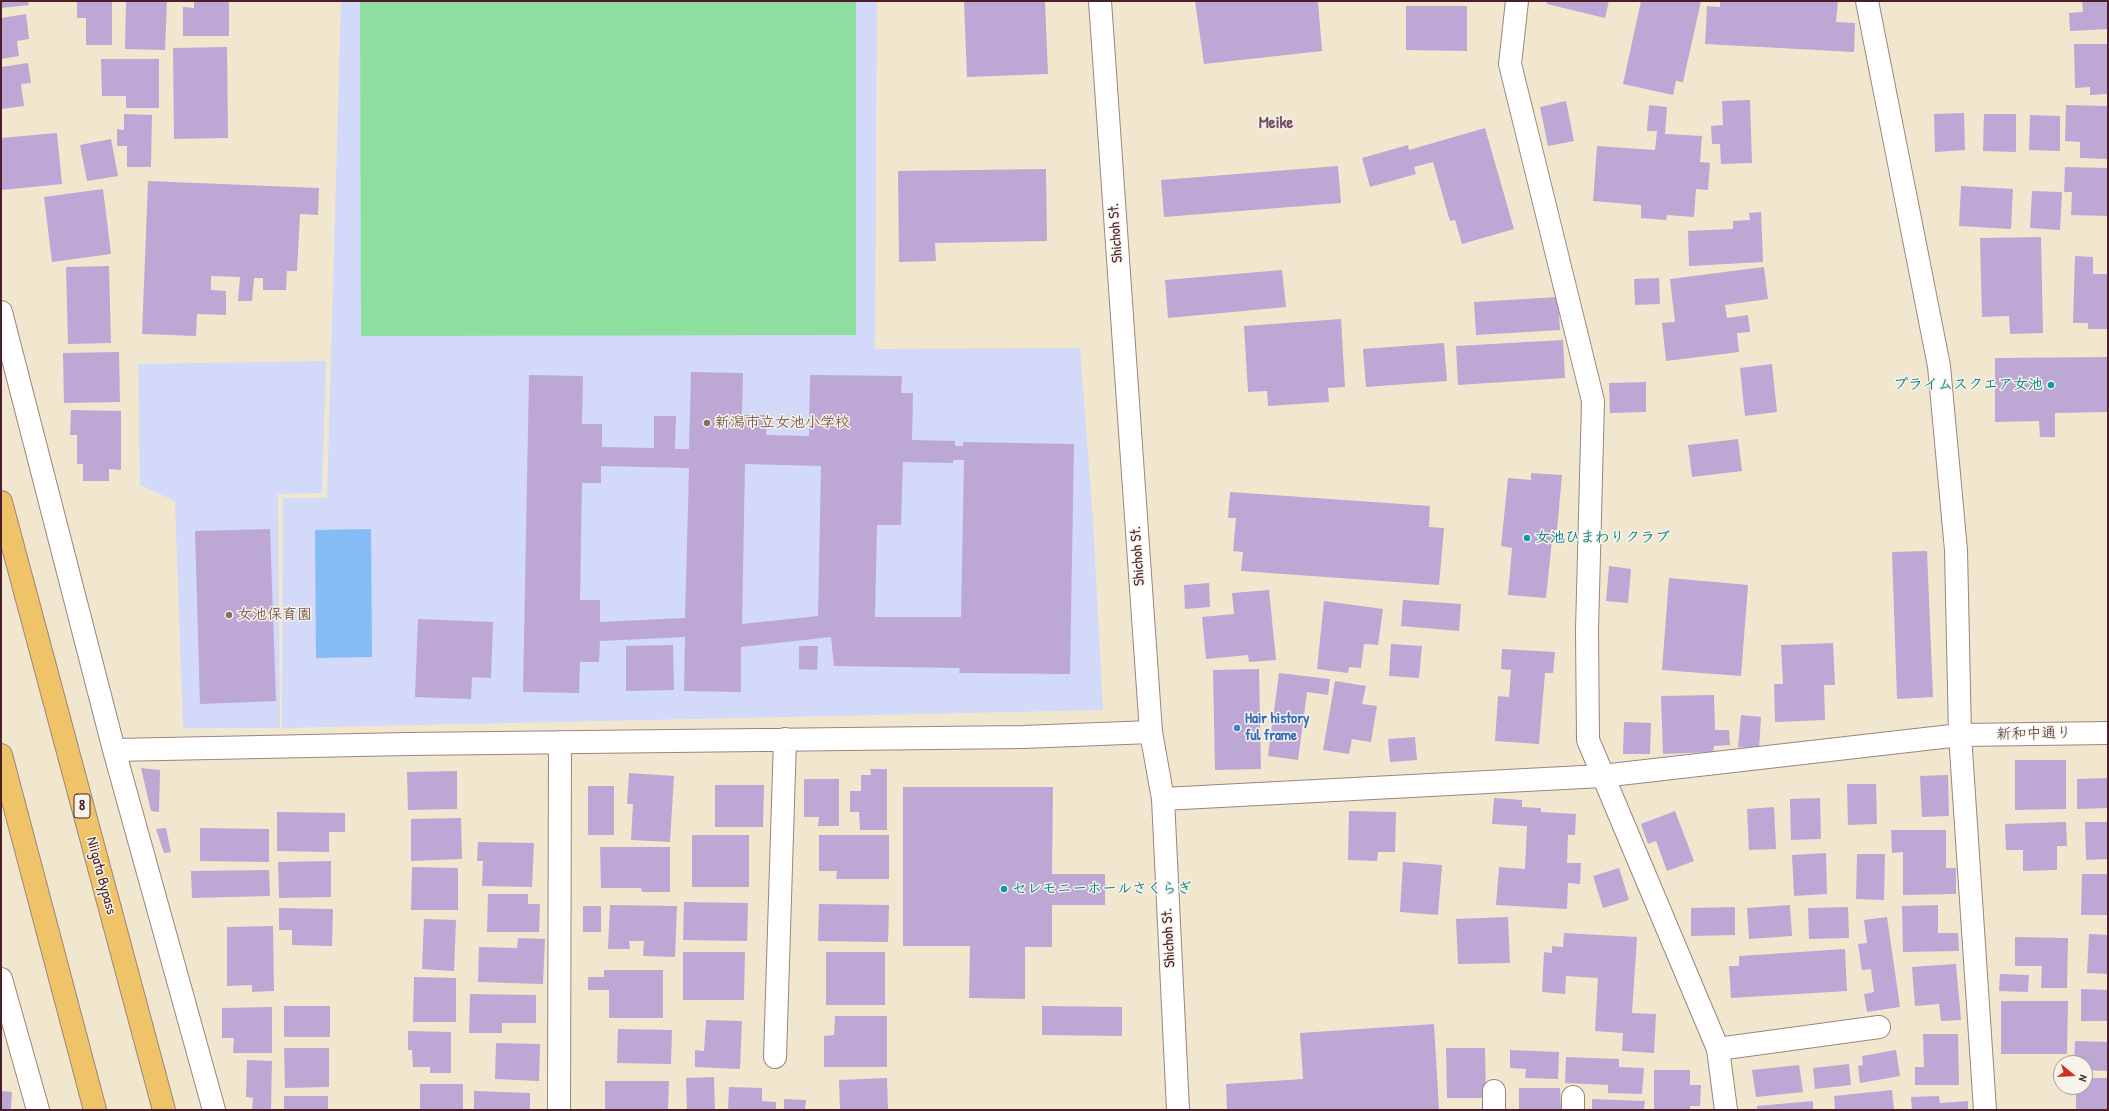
<!DOCTYPE html>
<meta charset="utf-8">
<style>
body{margin:0}
#map{position:relative;width:2109px;height:1111px;overflow:hidden;background:#f1e7cf;font-family:"Patrick Hand",sans-serif}
canvas{display:block}
.frame{position:absolute;inset:0;border:2px solid #4a1f2b;pointer-events:none}
.north{position:absolute;left:2053px;top:1055px;width:40px;height:40px;box-sizing:border-box;background:#f7f3e8;border:1px solid #b29e9c;border-radius:50%;rotate:108deg;font-size:11px;font-weight:700;line-height:16px;text-align:center;color:#4a1f2b}
.north::after{content:'';display:block;margin:auto;width:14px;height:18px;background:#c8321e;clip-path:polygon(50% 0,100% 100%,50% 72%,0 100%)}
</style>
<div id="map">
<canvas width="2109" height="1111"></canvas>
<div class="frame"></div>
<div class="north">N</div>
</div>
<script>
const context = document.querySelector('canvas').getContext('2d');
context.lineJoin = 'round';
function fillPath(path, color) {
  context.fillStyle = color;
  context.fill(path, 'evenodd');
}
function trace(path, color, width, dash) {
  context.strokeStyle = color;
  context.lineWidth = width;
  context.lineCap = dash ? 'butt' : 'round';
  context.setLineDash(dash || []);
  context.stroke(path);
}
function drawText(font, color, halo, rows, align = 'center') {
  context.font = font + ' "Patrick Hand","Klee One",sans-serif';
  context.lineWidth = 3;
  context.setLineDash([]);
  context.textBaseline = 'middle';
  context.strokeStyle = halo;
  context.fillStyle = color;
  for (const [text, x, y, turn = 0] of rows) {
    context.save();
    context.translate(x, y);
    context.rotate((+turn || 0) * Math.PI / 180);
    context.textAlign = isNaN(turn) ? turn : align;
    if (halo) context.strokeText(text, 0, 0);
    context.fillText(text, 0, 0);
    context.restore();
  }
}
fillPath(new Path2D(`
 M341 1H877L875 349 1080 348 1093 520 1103 710 282 728 283 498H327Z
 M326 361 322 493 278 494 280 728H183L175 501 140 485 138 364Z`), '#d2d9f9');
fillPath(new Path2D(`
 M360 1H856V335L361 336Z`), '#8dde9f');
fillPath(new Path2D(`
 M371 529 372 657 316 658 315 530Z`), '#86bcf5');
fillPath(new Path2D(`
 M1 1H28L29 5 1 8Z
 M77 1H112V45H86V18H77Z
 M126 1H167L165 50 125 49Z
 M194 1H229V36H183V7L194 8Z
 M964 1H1045L1048 74 967 77Z
 M1195 1H1318L1322 51 1204 64Z
 M1547 1H1609L1605 18 1547 4Z
 M1641 1H1701L1683 82 1676 81 1673 95 1623 84Z
 M1720 1H1838L1836 22 1855 23 1854 52 1705 44 1707 6 1720 7Z
 M2082 1H2108V29L2070 31 2069 13 2083 12Z
 M1406 6H1467V51L1406 50Z
 M26 14 29 39 17 41 19 56 1 59V18Z
 M2074 44H2108V94L2090 95V87L2075 88Z
 M227 47 228 138 174 139 173 48Z
 M101 59H159V108H126V96H102Z
 M28 63 31 83 21 84 24 106 1 109V67Z
 M1750 100 1752 163 1721 164 1720 144H1712L1711 126 1723 125 1722 101Z
 M1566 101 1574 141 1548 146 1540 107Z
 M1649 105 1667 107 1665 134 1702 136 1700 162 1710 163 1708 190 1696 189 1694 217 1667 215 1666 220 1641 218V205L1593 201 1597 146 1655 150 1657 131H1647Z
 M2066 105 2108 106V159L2080 158V142L2065 141Z
 M1964 113 1965 150 1935 152 1934 114Z
 M124 114 152 115 151 167H127V146H117V129L124 130Z
 M1984 114H2016V152L1983 151Z
 M2030 115 2060 116V151L2029 150Z
 M1485 128 1514 229 1462 244 1455 220 1450 221 1433 162 1414 167 1416 174 1370 187 1362 158 1408 145 1409 150Z
 M57 133 62 184 2 190 1 138Z
 M111 139 118 176 87 181 80 145Z
 M1338 166 1341 203 1164 217 1161 180Z
 M2065 167 2108 168V216L2071 215 2072 192H2064Z
 M1046 169 1047 241 935 243 936 261 899 262 898 171Z
 M148 181 319 188 318 215 300 214 297 271H287L286 290H263V278H254L252 301H238L240 277 211 276V290L226 291V315L197 314 196 336 142 334Z
 M1961 186 2013 189 2011 229 1959 226Z
 M103 189 111 254 52 262 44 197Z
 M2032 191 2062 192 2060 230 2030 228Z
 M1761 212 1763 262 1689 266 1688 231 1733 229V221L1750 220 1749 213Z
 M2041 237 2043 333 2010 334 2009 316 1982 317 1980 238Z
 M2075 256 2093 257V274H2108V329H2088V323H2073Z
 M109 266 111 343 68 344 66 267Z
 M1764 267 1768 299 1725 305 1727 318 1748 315 1750 332 1737 333 1739 352 1666 361 1662 323 1675 322 1670 279Z
 M1282 270 1286 307 1168 318 1165 280Z
 M1659 278 1660 304 1635 305 1634 279Z
 M1558 297 1560 330 1476 335 1474 302Z
 M1341 319 1345 387 1328 388 1329 402 1268 406 1267 391 1248 392 1244 326Z
 M1563 340 1565 378 1458 385 1456 346Z
 M1444 343 1447 381 1366 387 1363 349Z
 M119 352 120 402 64 403 63 353Z
 M2108 357V412L2055 413V437H2040L2039 421 1995 422V358Z
 M1772 364 1777 412 1745 416 1740 368Z
 M691 372 743 373 742 415H767L766 435 809 436 810 375 902 376 901 393H913L912 440 955 441V446H963V442L1074 444 1070 674 959 673 960 668 834 666 831 637 741 647V692L684 691 685 637 600 641 599 662H580L579 693 523 692 529 375 583 376 582 424H602V447L654 448V416H676L675 449H689ZM953 460H964L961 617H875L877 525H901L903 462 953 463ZM745 464 821 466 818 616 742 624ZM601 466 689 468 685 618 600 622V600H580L582 483H601Z
 M1646 382V412L1610 413 1609 383Z
 M71 410 121 411V470L109 469V481H83V464H77V435H70Z
 M1738 439 1742 471 1692 477 1688 445Z
 M1531 473 1562 475 1557 530H1553L1546 598 1508 595 1512 548 1501 546 1508 478 1531 480Z
 M1230 492 1430 506 1429 527 1444 528 1439 585 1241 571 1243 552 1233 551 1236 518H1228Z
 M270 529 276 701 200 704 195 531Z
 M1927 551 1933 697 1897 699 1892 552Z
 M1609 566 1631 569 1628 603 1606 601Z
 M1669 578 1748 585 1741 676 1662 670Z
 M1209 583 1210 607 1185 609 1184 585Z
 M1269 590 1276 660 1249 662 1248 655 1206 659 1202 617 1234 614 1232 593Z
 M1403 600 1461 604 1459 631 1401 626Z
 M1324 601 1383 609 1378 645 1364 644 1361 668 1349 667 1348 673 1317 669Z
 M418 619 493 622 491 678 472 677 471 699 415 697Z
 M1833 643 1835 685H1824L1825 720 1775 722 1774 684H1783L1781 645Z
 M1391 644 1422 646 1419 678 1389 676Z
 M673 645 674 690 626 691V646Z
 M799 646H818L817 670 799 669Z
 M1502 649 1555 652 1553 673H1545L1539 744 1495 741 1498 696 1509 697 1511 670 1501 669Z
 M1259 669 1261 769 1215 770 1213 670Z
 M1279 673 1330 679 1328 695 1307 692 1298 760 1268 756Z
 M1335 681 1366 686 1362 704 1377 706 1371 742 1352 739 1349 754 1323 750Z
 M1714 695 1715 730H1729L1730 745 1714 746 1713 752 1663 754 1661 696Z
 M1741 715 1761 717 1759 749 1738 747Z
 M1624 722 1651 723 1650 754H1623Z
 M1415 737 1417 760 1390 762 1388 739Z
 M2015 760H2066V809L2015 810Z
 M141 768 160 770 159 812 151 811Z
 M870 769H887V830H860L859 812H850V791H861V775H871Z
 M457 771V809L408 810 407 772Z
 M629 773 674 776 670 842 631 840 633 804H627Z
 M1948 775 1949 816 1922 817 1920 776Z
 M2108 778V808L2077 809V779Z
 M804 779H839V826H818L819 817H804Z
 M1847 784H1876L1877 824 1848 825Z
 M715 785H764L763 827H715Z
 M588 786H614V835H588Z
 M903 787H1053L1052 874H1105V905H1052V947H1025V999L969 998 970 946H903Z
 M1494 798 1522 800V807L1541 808V812L1576 814 1575 835H1568L1567 863H1581L1580 884 1568 883 1567 909 1496 905 1499 867 1525 869 1527 826 1492 824Z
 M1820 798 1821 839 1791 840 1790 799Z
 M1774 807 1776 849 1749 850 1747 809Z
 M1349 811 1396 812 1395 852H1378L1377 861 1348 860Z
 M1675 811 1694 861 1667 871 1656 841 1648 844 1641 824Z
 M277 812 345 813V832H329V852L277 851Z
 M461 818 462 859 411 861V819Z
 M2066 822 2067 846H2057V870L2023 871V850H2006L2005 824Z
 M2085 822H2107L2108 859 2086 860Z
 M166 828 171 852 164 853 156 829Z
 M200 828 269 829V862L200 861Z
 M1891 830H1946V868H1956V894L1903 895V852L1892 853Z
 M692 835H749V887H692Z
 M819 835H889V879H836L837 871H819Z
 M478 842 534 843 532 887 482 886 483 861H477Z
 M600 847H670V892H642L641 888H601Z
 M1826 853 1827 894 1794 896 1792 855Z
 M1857 854H1885L1884 900 1856 899Z
 M331 861V897L279 898 278 862Z
 M1403 862 1442 865 1438 915 1400 912Z
 M412 867 458 868V910H411Z
 M1619 868 1629 900 1603 908 1593 876Z
 M269 870 270 896 192 898 191 871Z
 M2082 874H2108V915H2081Z
 M488 894H528V904H540L539 932H487Z
 M684 902 748 903 747 941 683 940Z
 M819 904 889 905 888 942 818 941Z
 M610 905 677 906 675 957 643 956 644 941H629L630 949H608Z
 M1790 905 1792 936 1749 939 1747 908Z
 M1938 905V933H1958L1959 951 1903 952 1902 906Z
 M583 906H601V932H583Z
 M1735 907V935L1691 936V908Z
 M1848 907 1849 938 1809 939 1808 908Z
 M279 908 333 909 332 946 292 945V930H279Z
 M1508 917 1510 963 1458 964 1456 919Z
 M1887 917 1900 1007 1867 1012 1864 994 1874 992 1871 969 1862 970 1858 944 1867 943 1864 920Z
 M424 919 456 920 454 971 422 969Z
 M273 926 274 991 252 992V985L227 986V927Z
 M1564 933 1637 937 1632 1013 1656 1014 1654 1053 1622 1051 1623 1033 1595 1031 1598 978 1566 976 1565 994 1542 992 1544 952 1552 953V946L1563 947Z
 M2089 934 2108 935V974L2087 973Z
 M2015 937 2068 938 2067 988H2041L2042 966H2015Z
 M518 938 545 939 543 984 478 982 479 947 517 948Z
 M1845 949 1847 991 1731 998 1729 966H1739V956Z
 M683 952H745L744 1000H683Z
 M826 952H885V1005H826Z
 M1956 964 1961 1020 1941 1021 1939 1004 1915 1006 1912 967Z
 M604 970H663V1018H609V990H588V977H604Z
 M2000 974 2029 975 2028 992 1999 991Z
 M414 977 456 978V1022H413Z
 M2081 989 2108 990V1021H2081Z
 M470 994 536 995V1023H502V1033H469Z
 M2001 1001H2068L2067 1054H2001Z
 M284 1006H330V1037H284Z
 M1042 1006 1122 1007V1036L1042 1035Z
 M272 1007V1053H233L234 1038H222V1008Z
 M835 1016H887V1067H824V1036L834 1035Z
 M706 1020 742 1021 740 1069 695 1067V1050L704 1051Z
 M1434 1024 1439 1110H1227L1226 1084 1303 1079 1300 1033Z
 M618 1029 672 1030 671 1064 617 1063Z
 M408 1031 451 1032V1073H430V1067H413L412 1050H408Z
 M1923 1034H1958L1959 1085H1915V1067H1924Z
 M2075 1041 2108 1042V1071L2085 1070V1063H2074Z
 M496 1043 540 1044 539 1081 495 1079Z
 M284 1048H329V1087L285 1088Z
 M1446 1048H1485L1486 1098H1447Z
 M1510 1050 1559 1052 1558 1079 1525 1078 1526 1069 1510 1068Z
 M1896 1050 1900 1076 1860 1083 1858 1066 1863 1065 1862 1056Z
 M1566 1057 1619 1059V1067L1644 1068 1642 1094 1608 1093V1085L1565 1083Z
 M247 1060 272 1061 271 1110H252L253 1098 246 1097Z
 M1849 1064 1851 1085 1815 1089 1813 1068Z
 M1799 1065 1803 1092 1756 1097 1752 1070Z
 M1654 1070H1690V1085H1701L1700 1106H1690V1110H1654Z
 M714 1077 715 1110H687L686 1078Z
 M887 1078 888 1110H840L839 1080Z
 M2085 1078H2108V1110H2076V1087H2085Z
 M605 1081H669L668 1110H605Z
 M420 1084H463V1110H420Z
 M729 1087 762 1088V1101L776 1102V1110H728Z
 M1519 1088H1560L1561 1110H1519Z
 M1892 1090 1894 1110H1835L1834 1096Z
 M1 1091 12 1092 11 1109 1 1110Z
 M474 1091 530 1093V1110H474Z
 M284 1096H328V1110H284Z
 M1939 1096 1940 1103 1968 1101V1110H1912L1911 1097Z
 M784 1099 806 1100 805 1110H784Z
 M1592 1099 1645 1101 1644 1110H1592Z
 M1813 1101V1110H1757V1106Z`), '#bda7d5');
const minor = new Path2D(`
 M1100 1 1151 732 1163 799 1178 1110
 M1517 1 1510 64 1593 401 1587 630 1588 740 1718 1049 1726 1110
 M1867 1 1939 366 1956 550 1960 735 1985 1110
 M1 312 114 750 214 1110
 M114 750 408 744 1023 737 1151 732
 M1163 799 1602 776 1960 735 2108 733
 M1 979 38 1110
 M1718 1049 1879 1027
 M775 1057 785 739
 M1494 1091V1110
 M559 1110 560 742
 M1573 1110V1097`);
const highway = new Path2D(`
 M1 502 164 1110
 M1 755 95 1110`);
trace(minor, '#9e837d', 24);
trace(highway, '#9e837d', 24);
trace(minor, '#fff', 22);
trace(highway, '#efc469', 22);
for (const [x, y, r, color] of [
 [2051,385,4,"#0f9aa8"],
 [707,423,4,"#8d6e63"],
 [1527,538,4,"#0f9aa8"],
 [229,615,4,"#8d6e63"],
 [1237,728,4,"#3f7fe0"],
 [1004,889,4,"#0f9aa8"]
]) {
  const dot = new Path2D();
  dot.arc(x, y, r, 0, 2 * Math.PI);
  context.fillStyle = color;
  context.fill(dot);
  trace(dot, '#f7f3e8', 1.5);
}
for (const [x, y, w] of [
 [82,806,16]
]) {
  const box = new Path2D();
  box.roundRect(x - w / 2, y - 12, w, 24, 3);
  context.fillStyle = '#f7f3e8';
  context.fill(box);
  trace(box, '#4a1f2b', 1);
}
drawText('bold 14px', '#4a1f2b', null, [
 ["8",82,806]
]);
drawText('15px', '#4a1f2b', '#f7f3e8', [
 ["Shichoh St.",1116,233,-94],
 ["Shichoh St.",1138,556,-94],
 ["新和中通り",2034,734,-1],
 ["Niigata Bypass",101,876,75],
 ["Shichoh St.",1169,938,-93]
]);
drawText('bold 15px', '#0d838f', '#f7f3e8', [
 ["プライムスクエア女池",2043,385,"right"],
 ["女池ひまわりクラブ",1535,538],
 ["セレモニーホールさくらぎ",1012,889]
], 'left');
drawText('bold 15px', '#785e54', '#f7f3e8', [
 ["新潟市立女池小学校",715,423],
 ["女池保育園",237,615]
], 'left');
drawText('bold 15px', '#366cbe', '#f7f3e8', [
 ["Hair history",1245,719],
 ["ful frame",1245,736]
], 'left');
drawText('bold 17px', '#724f66', '#f7f3e8', [
 ["Meike",1276,123]
]);
</script>
